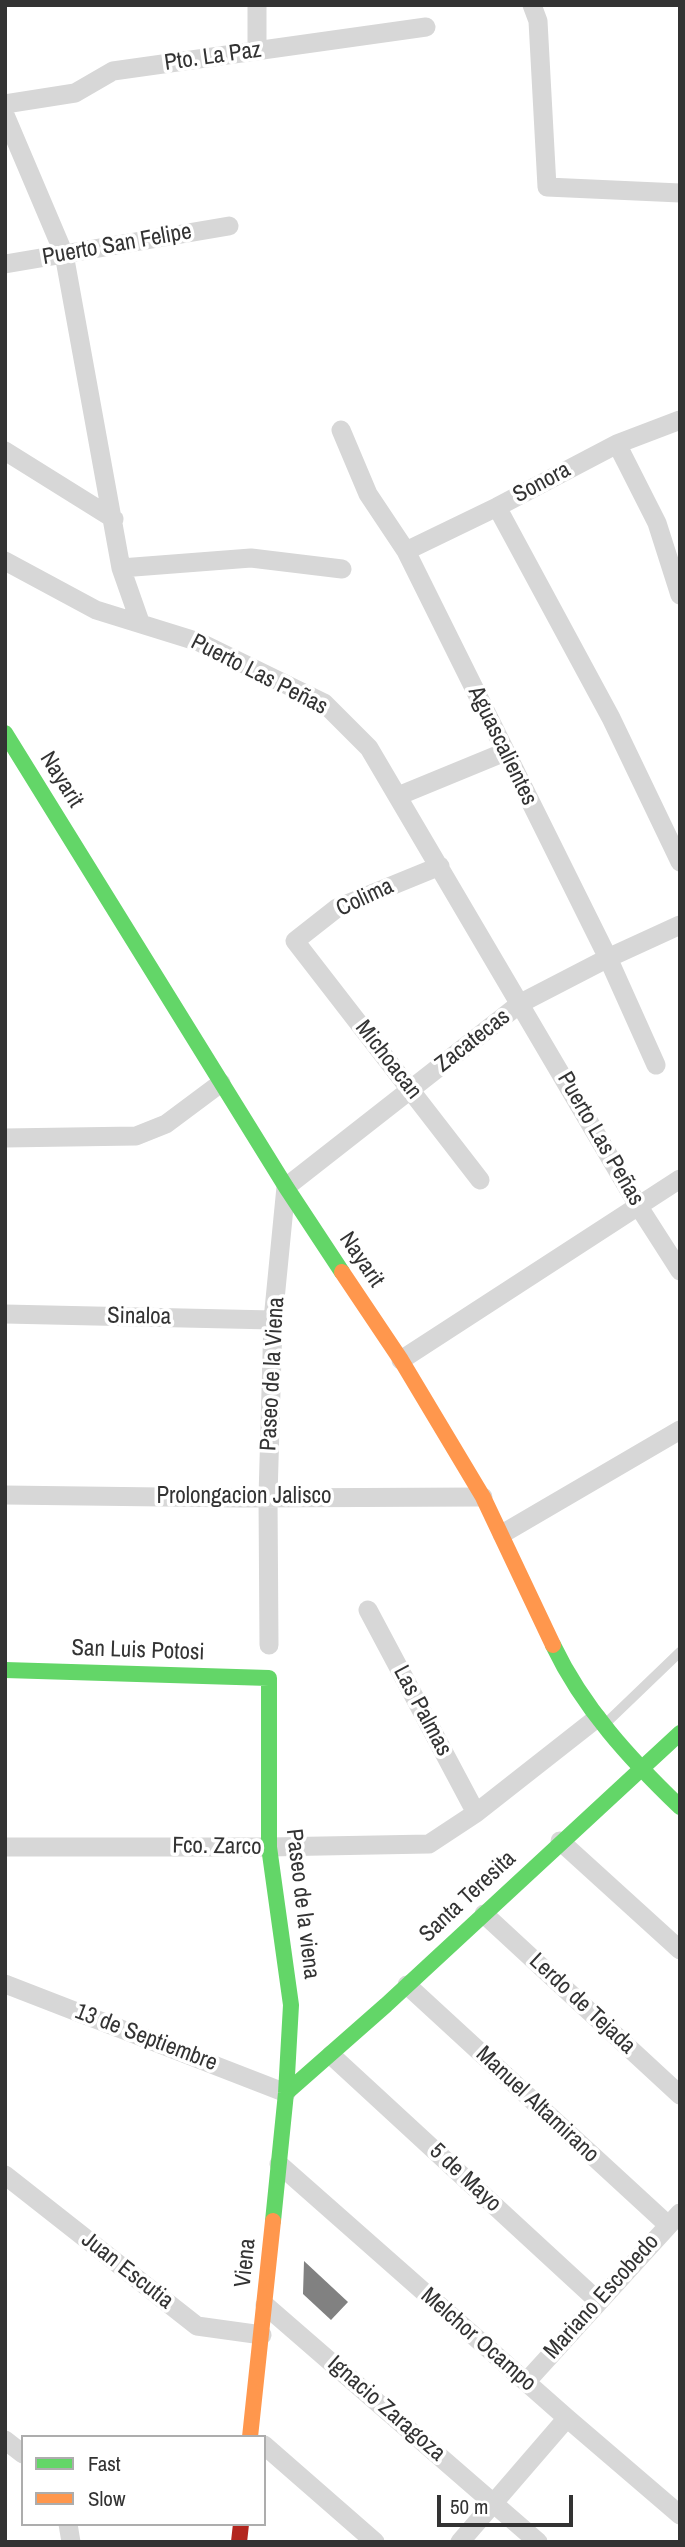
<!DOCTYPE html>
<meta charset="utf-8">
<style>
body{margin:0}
#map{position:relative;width:685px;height:2547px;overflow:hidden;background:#fff;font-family:"Archivo Narrow",sans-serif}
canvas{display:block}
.frame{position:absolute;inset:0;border:7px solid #333;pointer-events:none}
.legend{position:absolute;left:21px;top:2435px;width:245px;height:91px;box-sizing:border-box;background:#fff;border:2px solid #adadad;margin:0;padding:9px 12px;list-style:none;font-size:21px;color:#333}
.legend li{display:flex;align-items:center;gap:14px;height:35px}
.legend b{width:35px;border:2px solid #adadad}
.scale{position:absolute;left:437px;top:2495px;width:136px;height:32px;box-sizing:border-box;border:4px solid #333;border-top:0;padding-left:9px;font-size:21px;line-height:24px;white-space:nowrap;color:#333;-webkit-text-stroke:5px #fff;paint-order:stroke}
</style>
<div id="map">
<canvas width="685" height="2547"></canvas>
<div class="frame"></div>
<ul class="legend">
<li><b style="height:9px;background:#63d668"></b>Fast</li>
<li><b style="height:9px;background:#ff974d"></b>Slow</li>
</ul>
<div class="scale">50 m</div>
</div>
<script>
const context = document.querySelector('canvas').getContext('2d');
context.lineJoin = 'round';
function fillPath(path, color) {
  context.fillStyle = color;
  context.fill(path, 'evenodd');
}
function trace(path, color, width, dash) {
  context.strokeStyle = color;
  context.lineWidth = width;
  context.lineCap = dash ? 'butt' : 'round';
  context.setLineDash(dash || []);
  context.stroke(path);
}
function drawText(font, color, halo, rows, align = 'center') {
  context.font = font + ' "Archivo Narrow",sans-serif';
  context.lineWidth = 7;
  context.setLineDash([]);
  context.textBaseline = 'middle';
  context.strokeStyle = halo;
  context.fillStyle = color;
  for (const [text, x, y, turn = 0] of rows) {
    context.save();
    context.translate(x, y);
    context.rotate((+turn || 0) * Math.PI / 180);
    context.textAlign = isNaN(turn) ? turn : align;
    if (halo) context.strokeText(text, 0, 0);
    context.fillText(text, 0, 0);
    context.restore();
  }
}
fillPath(new Path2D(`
 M304 2261 348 2302 331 2320 303 2294Z`), '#818181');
trace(new Path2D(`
 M604 1725 680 1652`), '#d7d7d7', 10);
trace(new Path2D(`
 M257 5V51
 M532 5 538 21 547 187 680 193
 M5 104 75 93 113 71 426 27
 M5 115 64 254 121 568 140 622
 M5 264 229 226
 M341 430 368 494 406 551 608 958 656 1065
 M617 444 657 523 680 595
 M5 451 114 519
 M497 507 611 718 680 862
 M406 551 497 507 617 444 680 420
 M5 561 96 610 199 642 324 703 369 748 639 1207 680 1271
 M121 568 251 558 342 569
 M398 796 505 752
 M440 866 337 908 295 941 480 1180
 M5 1138 136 1136 166 1124 221 1083
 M5 1314 273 1320
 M401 1360 680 1179
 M5 1495 240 1498 483 1497
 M502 1534 680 1430
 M368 1610 476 1813
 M269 1645 268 1497 273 1320 286 1187 521 1003 608 958 680 925
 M560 1841 680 1950
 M5 1847H269L429 1844 476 1813 597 1718
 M484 1914 680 2095
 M5 1984 286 2093
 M407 1985 668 2225
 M331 2055 598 2301
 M279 2164 567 2418 680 2515
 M5 2175 197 2326 262 2335
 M265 2305 538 2542
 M526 2382 680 2213
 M5 2440 23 2454
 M264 2445 375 2542
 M68 2524 71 2542
 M460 2542 567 2418`), '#d7d7d7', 19);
trace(new Path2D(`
 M5 733 286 1187 342 1272
 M553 1645C583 1708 630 1759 680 1807
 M5 1670 269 1678V1847L291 2005 286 2093 273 2221
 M286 2093 386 2005 680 1733`), '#63d668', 16);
trace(new Path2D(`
 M342 1272 401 1360 483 1497 553 1645
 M250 2437 273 2221`), '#ff974d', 16);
trace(new Path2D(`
 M239 2542 241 2524`), '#b3261e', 16);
drawText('23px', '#333', '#fff', [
 ["Pto. La Paz",213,57,-8],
 ["Puerto San Felipe",117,245,-10],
 ["Sonora",542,483,-28],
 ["Puerto Las Peñas",259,675,27],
 ["Aguascalientes",502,746,64],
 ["Nayarit",61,780,58],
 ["Colima",365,898,-25],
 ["Zacatecas",473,1041,-38],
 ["Michoacan",388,1060,52],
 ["Puerto Las Peñas",600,1139,60],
 ["Nayarit",361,1260,56],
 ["Sinaloa",139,1317,1],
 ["Paseo de la Viena",273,1374,-87],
 ["Prolongacion Jalisco",244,1497],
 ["San Luis Potosi",138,1651,2],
 ["Las Palmas",422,1711,62],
 ["Fco. Zarco",217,1847,1],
 ["Santa Teresita",468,1897,-43],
 ["Paseo de la viena",302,1904,83],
 ["Lerdo de Tejada",582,2004,43],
 ["13 de Septiembre",146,2038,21],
 ["Manuel Altamirano",537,2105,43],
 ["5 de Mayo",465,2178,43],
 ["Viena",246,2263,-84],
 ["Juan Escutia",127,2271,38],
 ["Mariano Escobedo",602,2297,-48],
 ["Melchor Ocampo",478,2340,41],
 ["Ignacio Zaragoza",386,2409,41]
]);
</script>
